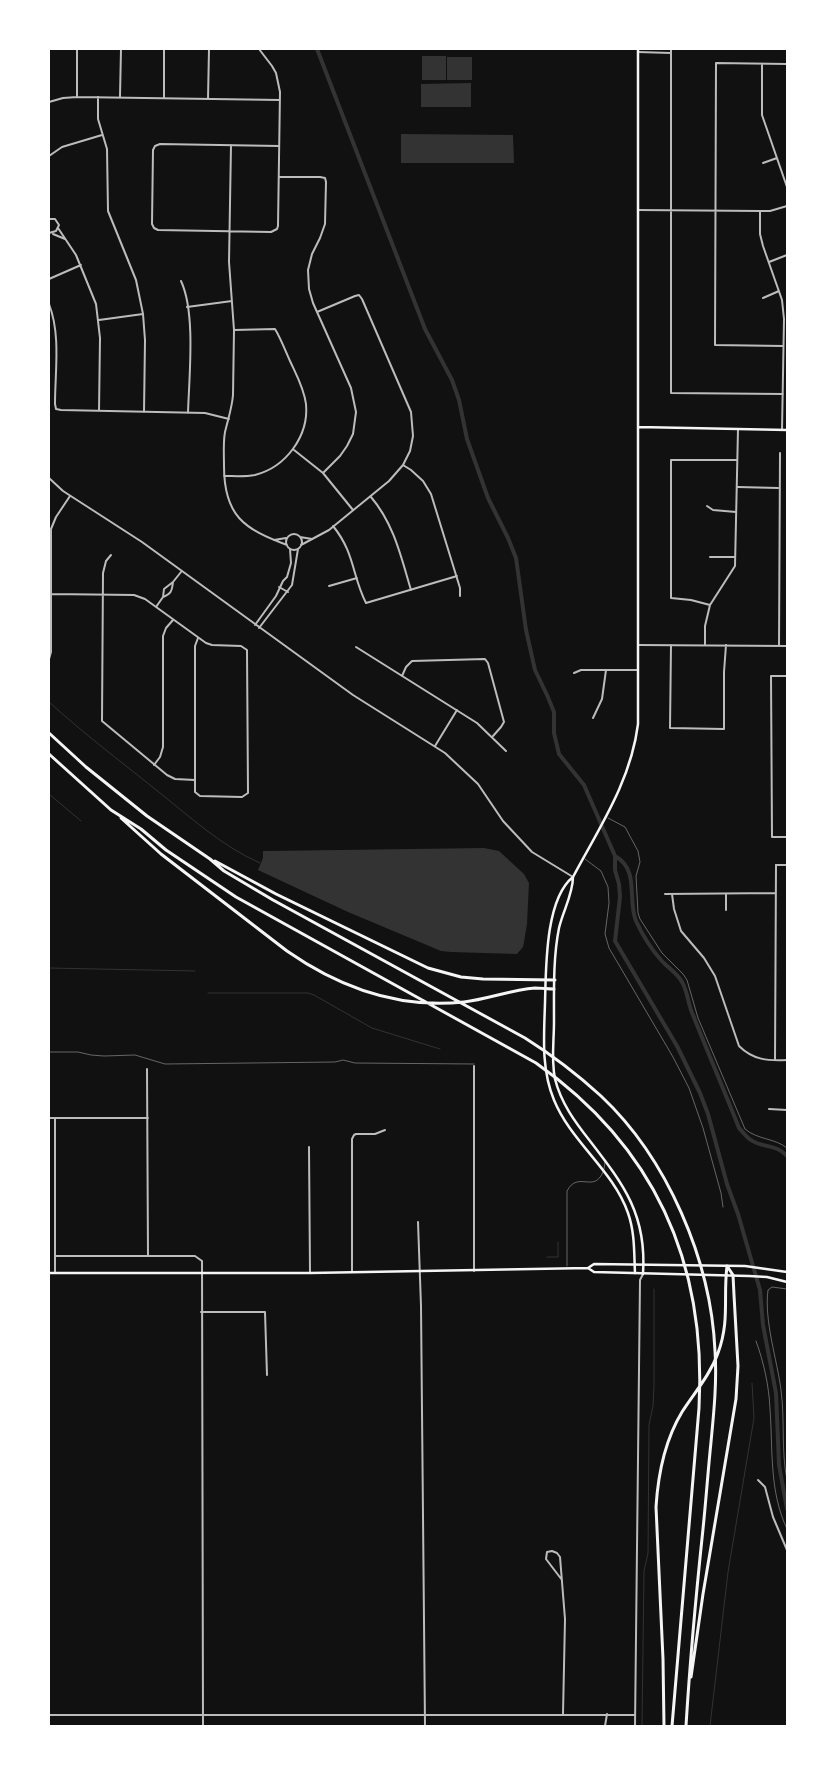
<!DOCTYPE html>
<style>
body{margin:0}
#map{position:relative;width:836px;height:1775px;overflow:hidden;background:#111;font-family:"DejaVu Sans",sans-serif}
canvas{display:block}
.frame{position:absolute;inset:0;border:50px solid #fff;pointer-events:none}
</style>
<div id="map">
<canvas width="836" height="1775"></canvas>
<div class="frame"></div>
</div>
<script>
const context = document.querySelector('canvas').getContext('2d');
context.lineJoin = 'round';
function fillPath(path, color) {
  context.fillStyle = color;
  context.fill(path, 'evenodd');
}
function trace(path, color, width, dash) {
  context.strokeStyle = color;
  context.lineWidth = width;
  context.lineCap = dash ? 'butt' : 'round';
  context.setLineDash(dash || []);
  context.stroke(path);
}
fillPath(new Path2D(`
 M422 56H446V80H422Z
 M447 57H472V80H447Z
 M471 83V107H421V84Z
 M401 134 513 135 514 163H401Z
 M484 848 499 851 524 874 529 883 527 924 524 942 523 947 517 954 451 952 441 951 348 912 258 870 263 858V851H268Z`), '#333');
trace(new Path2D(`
 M49 702C83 733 119 760 155 789 188 815 221 846 260 863
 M49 794 81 821
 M49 968 195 971
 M208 993H308L314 995 372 1028 440 1049
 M547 1257H558V1242
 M642 1726 644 1571 648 1553 649 1425 653 1406 654 1386V1289
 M710 1726 728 1572 754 1418 752 1383`), '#333', 1);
trace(new Path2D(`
 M317 49 425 329 452 380 459 400 467 439 488 498 508 538 516 558 526 630 535 670 547 695 554 712V733L559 754 584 785 615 856V870L619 884 620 897 615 941 677 1046 700 1093 708 1114 727 1184 738 1214 760 1290 763 1325 776 1393 779 1465 787 1509
 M615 856C640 870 627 899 636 921 642 934 652 950 661 960 668 968 677 973 682 982 688 992 688 1005 693 1015 708 1053 724 1090 739 1128 743 1132 746 1137 751 1140 762 1148 777 1144 787 1156`), '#333', 4);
trace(new Path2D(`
 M608 818 625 827 638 851 640 862 636 876 638 913 640 919 662 953 683 974 687 980 698 1018 745 1129C758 1140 775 1138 787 1148
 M585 859 601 871 608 887 609 903 605 934 609 948 673 1057 689 1088 703 1128 721 1193 723 1207
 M49 1052H78L91 1055 104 1056 135 1055 165 1064 335 1062 343 1060 355 1063 474 1064
 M604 1169 605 1162
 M567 1266V1191C578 1170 594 1194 603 1172
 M787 1289 772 1287 768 1290C764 1321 777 1359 781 1390 785 1420 781 1451 787 1480
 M756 1341C764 1363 769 1386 770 1409 773 1450 769 1491 787 1529`), '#bcbcbc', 0.5);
trace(new Path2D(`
 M259 49 272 66 276 73 280 92 278 226 277 229 271 232 158 230 154 228 152 224 153 150 155 146 160 144 279 146
 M671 49V393L783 394
 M638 52 671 53
 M762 64V115L787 187
 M120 96 121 49
 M77 97V49
 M98 97V119L107 149 108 211 136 280 143 314 145 340 144 412
 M164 98V49
 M208 99 209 49
 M49 102 63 98 77 97 280 100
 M231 145 229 262 234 330 233 395C232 408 228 419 225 432 223 443 224 455 224 466 224 516 244 529 287 545
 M49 156 62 147 102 135
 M763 163 777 158
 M279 177H320L325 178 326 182 325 224 320 238 312 254 308 270 309 289 313 303 351 388 356 412 353 434 347 446 340 456 323 473
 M638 210 760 211H770L787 206
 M760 211V234L763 246 782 300 784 319 782 430
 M49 219H55L59 225 56 231 49 233
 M58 228 76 255 96 304 100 338 99 411
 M53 234 65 239
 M769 262 787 255
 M49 279 81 265
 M181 281C196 313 189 377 188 413
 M763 298 779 291
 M49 304C61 335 55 372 55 404L56 409 61 410 205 413 229 419
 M187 307 232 301
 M317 312 355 296 359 295 362 299 411 412 413 436 410 451 403 465 411 470 423 481 431 494 460 588V596
 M99 320 143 314
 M783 346 715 345 716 63 787 64
 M294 450 323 473 353 510
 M224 476C234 476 245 477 255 475 286 467 309 436 306 404 304 388 296 374 290 361 285 350 281 339 275 329L234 330
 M49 478 63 491 142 542 353 695 445 753 478 784 503 821 532 852 573 877
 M738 487 778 488
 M371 497C394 524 401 557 411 590
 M707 506 713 510 736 512
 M333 526C355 553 352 576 366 603L457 576
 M286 542a8 8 0 1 1 16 0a8 8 0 1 1-16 0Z
 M300 537 312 539
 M274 540 286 538
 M301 545 329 530 389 481 403 465
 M111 555 106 561 103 573 102 721 167 775 175 779 195 780
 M710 557H735
 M329 586 357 578
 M279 587 288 592
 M51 594 134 595 145 599 206 643 212 645 241 646 247 650 248 793 242 797 200 796 195 792V646L198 638
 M163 597C171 594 172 591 173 582
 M710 605 691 600 671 598V460H737
 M156 607 163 597 164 589 173 582 181 572
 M255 625 276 596 283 581 287 577 291 563 290 549
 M259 628 292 585 298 549
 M638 645 787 646
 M671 645 670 728 724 729V672L726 645
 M705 645V626L710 605 735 566 738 429
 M779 646 780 453
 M356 647 477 723 506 751
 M49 659 51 652V529L56 517 70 496
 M574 673 581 670H638
 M402 676 406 667 412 661 485 659 488 663 504 722 501 727 493 736
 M787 676H771L772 837H787
 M593 718 602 699 606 670
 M435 746 457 710
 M154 765 160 757 163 747V636L166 628 173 620
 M665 894 776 893
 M672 894 674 909 681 931 704 958 715 976 739 1046C753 1060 768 1061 787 1060
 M726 894V910
 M775 1060 776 865
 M147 1069 148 1256
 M769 1109 787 1110
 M49 1118H148
 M309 1147 310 1273
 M418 1222 421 1306 425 1726
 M55 1256H195L202 1261 203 1726
 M474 1271V1066
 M352 1272V1139L354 1135 356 1134H375L385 1130
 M55 1273V1118
 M201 1312H265L267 1375
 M758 1480 765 1487 773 1517 787 1550
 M562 1580 546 1559 547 1552 552 1551 557 1553 560 1557 565 1619 563 1714
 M49 1715H635
 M605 1726 607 1714`), '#bcbcbc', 2);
trace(new Path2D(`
 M776 865H787
 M635 1726 640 1280 643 1274`), '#bcbcbc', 2);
trace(new Path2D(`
 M639 427 787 430
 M573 877C573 894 563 911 559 928 553 958 554 991 554 1022 554 1041 551 1060 555 1079 561 1103 575 1122 590 1141 624 1185 647 1215 643 1274
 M635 1273C634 1253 635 1233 628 1213 613 1170 571 1142 554 1100 541 1069 544 1036 545 1003 546 969 545 899 573 877 599 828 631 781 638 724V49`), '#f5f5f5', 2.5);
trace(new Path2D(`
 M588 1268 594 1272 749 1276 767 1277 787 1282
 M49 1273H310L588 1268 594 1264 745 1266 787 1272`), '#f5f5f5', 2.5);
trace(new Path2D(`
 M49 733 86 767 147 816 210 859 224 871 273 900 525 1038C552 1055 577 1074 601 1096 667 1158 711 1260 715 1351 717 1381 714 1411 711 1442 708 1471 706 1500 703 1529 696 1595 690 1660 686 1726
 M49 754 111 810 141 829 166 850 236 897 536 1063C655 1147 707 1263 699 1408L672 1726
 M121 818 161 854 287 951C340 988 399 1009 464 1002 488 999 511 990 535 988 541 988 548 989 554 989
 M215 861 276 894 428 968 461 977 483 979 555 980
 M691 1677 703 1594 736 1399 738 1366 734 1295 733 1275 727 1266
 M664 1726 663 1659 656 1507C658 1475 665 1440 682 1412 695 1392 710 1375 718 1353 730 1320 723 1298 727 1266`), '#f5f5f5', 3);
</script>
